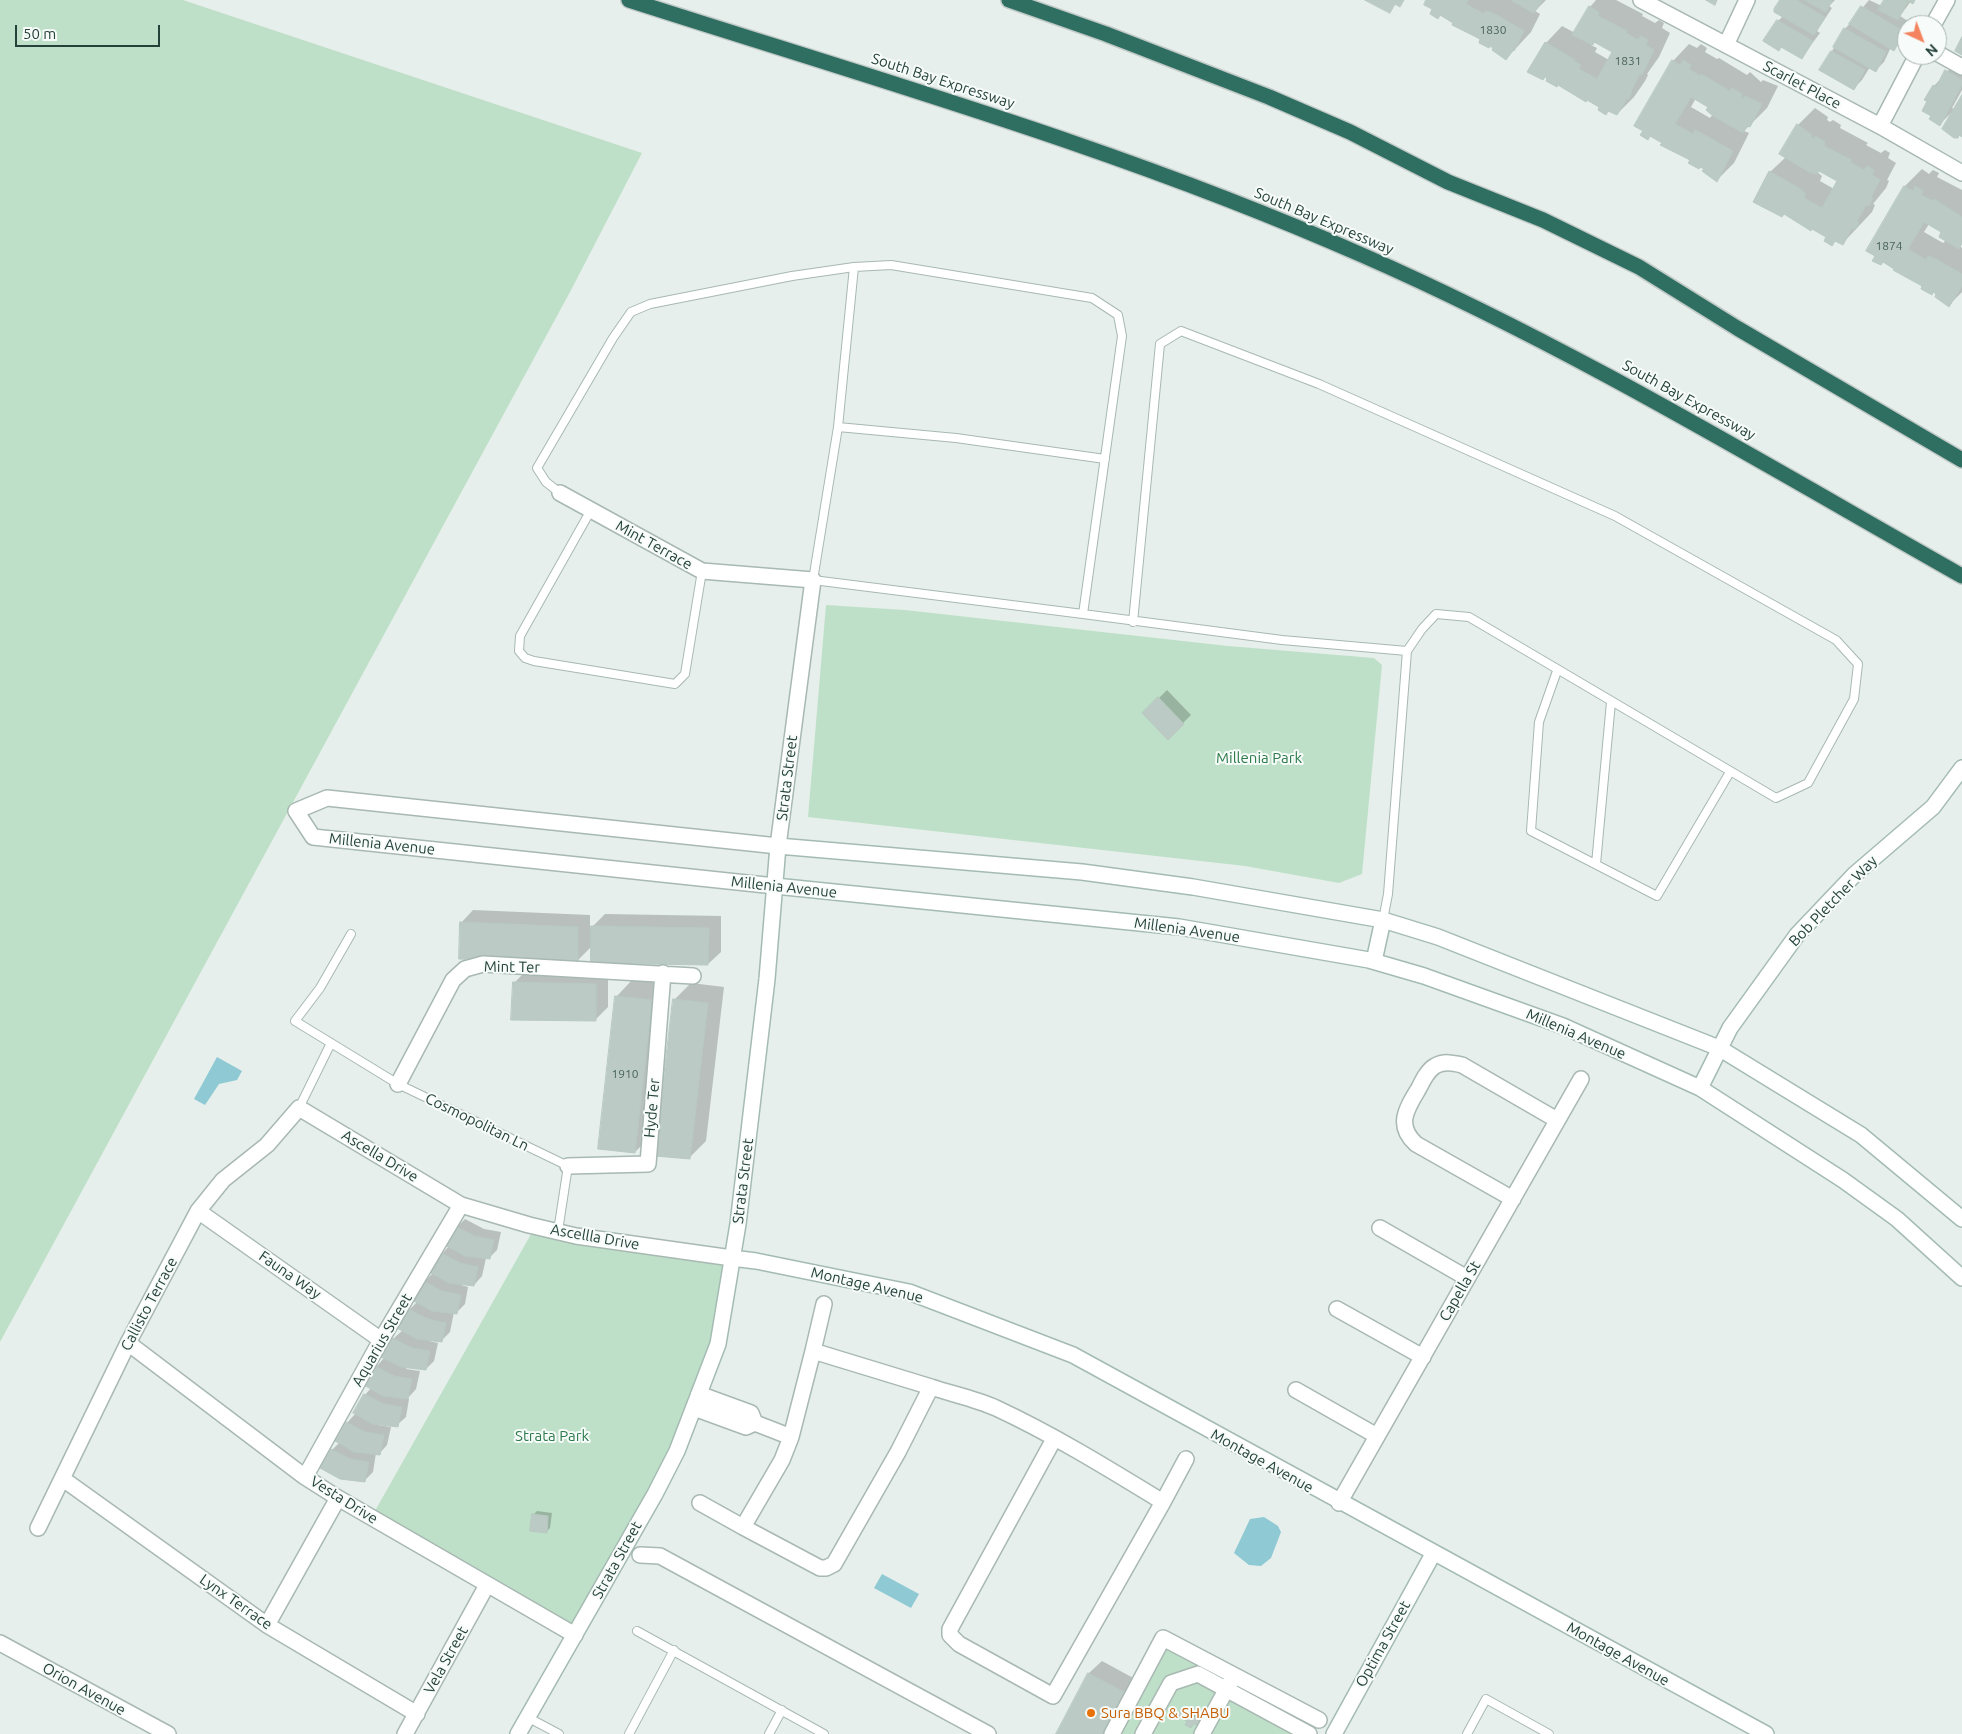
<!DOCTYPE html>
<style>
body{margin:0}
#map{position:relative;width:1962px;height:1734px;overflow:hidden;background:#e6efeb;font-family:Ubuntu,sans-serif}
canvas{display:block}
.north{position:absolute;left:1897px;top:15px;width:50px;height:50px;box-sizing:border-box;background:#f7fbf9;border:1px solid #a3b1ad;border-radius:50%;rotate:137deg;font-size:14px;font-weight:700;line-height:20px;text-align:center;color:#24423a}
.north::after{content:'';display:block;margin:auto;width:18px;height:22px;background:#f4845f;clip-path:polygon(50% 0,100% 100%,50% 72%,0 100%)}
.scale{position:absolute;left:15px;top:25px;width:145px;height:22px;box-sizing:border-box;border:2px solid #24423a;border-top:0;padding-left:6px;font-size:15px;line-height:18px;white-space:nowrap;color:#24423a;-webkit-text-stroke:4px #f7fbf9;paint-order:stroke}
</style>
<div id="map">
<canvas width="1962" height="1734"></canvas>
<div class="north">N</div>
<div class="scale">50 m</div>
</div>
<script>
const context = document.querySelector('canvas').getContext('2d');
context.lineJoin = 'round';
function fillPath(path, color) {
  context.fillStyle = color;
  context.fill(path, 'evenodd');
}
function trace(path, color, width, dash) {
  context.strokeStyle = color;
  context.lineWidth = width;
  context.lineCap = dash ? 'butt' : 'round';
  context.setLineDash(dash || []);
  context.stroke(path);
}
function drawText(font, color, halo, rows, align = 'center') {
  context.font = font + ' Ubuntu,sans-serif';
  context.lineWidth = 4;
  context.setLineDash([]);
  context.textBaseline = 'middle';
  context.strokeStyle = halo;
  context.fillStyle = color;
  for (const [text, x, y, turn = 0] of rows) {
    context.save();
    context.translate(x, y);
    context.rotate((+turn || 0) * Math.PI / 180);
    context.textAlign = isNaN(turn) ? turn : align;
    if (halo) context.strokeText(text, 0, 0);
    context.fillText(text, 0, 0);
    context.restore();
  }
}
fillPath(new Path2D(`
 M0 0H183L642 153 570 292 0 1342Z
 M826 605 905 610 1228 646 1374 658 1382 665 1362 874 1339 883 1245 866 808 817Z
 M535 1227 732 1258 702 1394 575 1635 371 1518Z
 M1173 1647 1311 1720 1304 1734H1117L1162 1650Z`), '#bfe0c8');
fillPath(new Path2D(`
 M217 1057 242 1071 237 1080 219 1084 205 1105 194 1099Z
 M1264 1517 1278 1526 1281 1532 1271 1558 1261 1566 1249 1565 1234 1553 1250 1519Z
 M882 1574 919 1594 911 1608 874 1588Z`), '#8ec9d4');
fillPath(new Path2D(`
 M1428 0H1546L1535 11 1540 14 1531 32 1506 59 1495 48 1434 9Z
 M1596 0H1616L1643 14 1642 16 1655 23 1659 20 1664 23 1662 28 1670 33 1659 57 1647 74 1648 75 1645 81 1634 97 1617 114 1609 110 1606 114 1546 43 1562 26 1575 33 1590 7ZM1595 41 1614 51 1609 60 1595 52 1597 48 1591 45Z
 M1781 0H1835L1829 6 1832 8 1817 31 1820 33 1802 57 1782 46 1764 40 1773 26 1783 16Z
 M1869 0 1882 6 1885 0H1915L1911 1 1900 16 1908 21 1906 23 1909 25H1907V32L1902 41 1894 49 1891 47 1884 62 1876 70 1870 67 1862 80 1854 88 1832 51 1845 29Z
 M1689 44 1697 48 1701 44 1707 48 1705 52 1717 59 1719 58 1747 75 1750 72 1761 82 1763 80 1778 86 1767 108 1744 131 1749 133 1734 163 1717 180 1705 168 1662 144 1673 61ZM1696 98 1710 107 1713 114 1710 118 1691 107Z
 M1955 63 1962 67V90L1952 108 1954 109 1962 96V135L1960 134 1957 137 1944 129 1951 113 1940 124 1934 86Z
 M1815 108 1828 117 1827 120 1830 122 1833 120 1841 125 1840 128 1868 143 1866 145 1881 153 1885 150 1890 153 1888 158 1896 163 1887 180 1889 181 1886 188 1873 204 1875 205 1872 212 1842 244 1828 236 1770 172 1786 157 1798 125ZM1820 170 1839 180 1834 189 1820 181 1822 176 1817 172Z
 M1922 169 1929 174 1933 170 1939 173 1937 177 1962 190V244L1960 246 1962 248V292L1949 305 1938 294 1868 251 1905 186ZM1929 224 1943 232 1946 240 1943 243 1924 232Z
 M1167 690 1191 715 1168 738 1144 713Z
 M473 910 590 915V929L605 914 721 916V952L708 964 592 946 577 961 461 923Z
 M527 970 608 972V1007L595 1020 514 983Z
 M633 979 668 983 652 1135 635 1152 617 996Z
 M691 983 724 987 706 1141 689 1158 674 1000Z
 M465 1219 484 1229 501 1232 497 1250 489 1258H486L482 1276 474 1285 461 1283V1285L468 1287 465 1304 456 1313 454 1312 450 1332 441 1341 429 1339V1341L438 1343 434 1361 426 1369 407 1367 406 1369 420 1371 416 1389 407 1399H409L406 1417 397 1425 378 1423V1425L391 1427 387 1445 379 1454 376 1453 373 1472 364 1481 332 1450 340 1442 347 1423 356 1413 365 1395 371 1388 376 1367 385 1357 383 1356 393 1339 403 1330 409 1310 417 1302 424 1282 433 1273 442 1254 449 1246 447 1245 457 1227Z
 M537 1511 552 1513 550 1528 546 1532 533 1515Z
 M1102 1661 1137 1680 1110 1734H1057L1089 1673Z
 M1186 1707 1203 1717 1197 1724 1188 1721 1182 1711Z`), '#0003');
const building = new Path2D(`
 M1365 0H1404L1400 7 1395 4 1390 13Z
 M1426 0H1468L1466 4 1484 14 1486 11 1495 14 1524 31 1514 51 1513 50 1506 60 1492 50 1493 48 1490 46 1489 48 1479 43 1480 39 1452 25 1453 23 1440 15 1438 19 1430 14 1432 9 1424 5Z
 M1511 0H1543L1534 13Z
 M1706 0H1717L1715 5Z
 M1780 0H1796L1825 17 1814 35 1774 12V9Z
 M1805 0H1831L1832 1 1826 12Z
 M1884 0H1915L1913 4 1908 1 1898 20 1878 10Z
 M1589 6 1599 12 1598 16 1627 31 1626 33 1638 40 1641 36 1648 40 1646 45 1654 50 1642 75 1640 74 1631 91 1632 92 1628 100 1627 99 1617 115 1608 111 1606 115 1598 110 1599 107 1587 100 1586 102 1558 85 1557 87 1546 81 1547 78 1545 77 1543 80 1527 72 1545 42 1575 60 1574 61 1581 65 1579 69 1597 79 1612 52 1594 42 1593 45 1572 35Z
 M1861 6 1900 29 1899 32 1903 34 1894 51 1849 24Z
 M1777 20 1813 41 1802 59 1781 47 1779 51 1763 41Z
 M1844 28 1886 52 1876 72 1833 47Z
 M1962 37V55L1955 51Z
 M1831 51 1865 70 1854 90 1819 70Z
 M1672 60 1680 65 1683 60 1691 65 1689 69 1700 76 1701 74 1730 91 1732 88 1742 94 1741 97 1744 99 1745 96 1762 104 1750 127 1747 126 1743 133 1713 116 1706 110 1708 107 1691 97 1675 124 1693 134 1695 130 1703 134 1733 151 1717 182 1702 171 1704 169 1700 167 1699 169 1688 163 1690 160 1660 145 1662 143 1650 136 1648 140 1640 135 1643 131 1634 126Z
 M1945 70 1962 80V85L1940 126 1929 119 1931 116 1922 111 1927 101 1924 100 1933 85 1936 87Z
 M1962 95V137L1959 135 1958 138H1954L1942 129Z
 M1797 124 1812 135 1811 137 1813 139 1815 136 1825 142 1824 146 1852 160 1850 162 1864 170 1867 166 1874 170 1872 175 1880 180 1871 197 1873 198 1869 206 1866 205 1857 221 1859 223 1855 230 1852 228 1843 245 1835 241 1832 246 1824 241 1826 237 1812 229 1811 231 1784 214 1782 217 1753 202 1769 171 1799 188 1806 194 1804 198 1822 208 1837 181 1819 171 1817 174 1809 172 1779 154Z
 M1904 186 1913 191 1915 186 1923 191 1921 195 1933 201 1934 199 1962 217V243L1959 249 1939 237 1941 232 1924 222 1908 249 1926 260 1928 256 1936 259 1962 274V286L1949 307 1935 297 1936 294 1933 292 1932 295 1921 289 1922 286 1893 270 1894 269 1883 262 1881 265 1872 261 1875 256 1866 251Z
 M1158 697 1184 724 1168 740 1142 713Z
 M460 922 578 927V963L459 959Z
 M591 926 709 928 708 965 591 963Z
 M513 982 596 984V1021L511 1020Z
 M615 996 652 1000 635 1153 598 1149Z
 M673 999 708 1003 690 1159 655 1156Z
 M456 1227 475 1236 494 1240 490 1259 465 1256 445 1245Z
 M441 1253 460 1263 478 1267 474 1286 449 1283 429 1272Z
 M423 1281 442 1291 461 1295 457 1314 432 1311 412 1300Z
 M408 1309 428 1319 446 1323 442 1342 417 1339 397 1328Z
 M392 1338 412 1348 430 1351 426 1370 401 1367 381 1357Z
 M375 1366 394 1376 412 1379 408 1399 383 1396 364 1385Z
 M364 1394 384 1404 402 1407 398 1427 373 1424 353 1413Z
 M346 1422 365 1432 384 1435 380 1455 354 1452 335 1441Z
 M331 1449 350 1459 369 1462 365 1482 340 1479 320 1468Z
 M532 1514 548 1516 547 1533 530 1531Z
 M1088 1673 1126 1693 1104 1734H1056Z
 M1181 1710 1200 1721 1198 1726 1194 1724 1191 1728 1185 1725 1187 1721 1178 1717Z`);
fillPath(building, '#bbcac4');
trace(building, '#b8c9c2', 1);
const lane = new Path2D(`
 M838 427 956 438 1105 459
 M560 493 546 482 537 468 613 338 631 312 650 304 792 276 854 267
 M591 510 520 636 519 651 525 658 534 661 675 684 685 674 702 571
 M1083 614 813 580 838 427 854 267 891 265 1092 298 1118 315 1122 336 1083 614 1282 640 1407 651 1388 894 1383 920
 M1133 622 1160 344 1181 331 1319 384 1615 516 1836 640 1858 664 1854 699 1808 783 1776 798 1469 617 1436 614 1422 629 1407 651
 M1557 671 1539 722 1531 831 1657 896 1730 772
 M1596 864 1611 702
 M331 1043 295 1021 320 988 351 934
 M299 1108 331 1043 398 1084 568 1166 558 1231
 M637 1631 824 1734
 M527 1717 559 1734
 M629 1734 674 1650
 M769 1734 782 1710
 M1467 1734 1486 1699 1549 1734`);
const street = new Path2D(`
 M1641 0 1880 126 1962 173
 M1933 25 1947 0
 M1726 45 1747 0
 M1937 53 1962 67
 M1880 126 1917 55
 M560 493 702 571 813 580 778 846 327 798 296 811 313 837 775 886
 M398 1084 453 980 465 969 483 964 693 976
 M568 1166 648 1164 663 973
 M1513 1199 1416 1144C1395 1125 1407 1108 1419 1088 1423 1080 1427 1071 1435 1066 1444 1061 1453 1063 1462 1065L1557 1120
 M198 1211 381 1340
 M1380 1228 1467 1278
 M1337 1309 1423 1357
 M128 1343 305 1477 338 1498 575 1635
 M813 1351 824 1304
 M931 1387 813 1351 791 1437 782 1460 743 1527 820 1568H826L834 1564 898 1452 931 1387C952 1394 976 1399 996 1408 1054 1435 1109 1469 1163 1502L1053 1696 959 1644 950 1635V1629L1054 1439
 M1296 1390 1377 1436
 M699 1394 751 1413 755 1423 791 1437
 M694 1408 746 1427 755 1423
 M305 1477 381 1340 461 1205
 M63 1479 267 1625 417 1714
 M1163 1502 1186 1459
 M700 1503 743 1527
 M1339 1503 1581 1079
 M38 1528 128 1343 198 1211 223 1180 267 1145 299 1108 461 1205 529 1225 576 1236 732 1258
 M640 1555 660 1556 988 1734
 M267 1625 338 1498
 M0 1643 168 1734
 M405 1734 487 1585
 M1112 1734 1163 1638 1319 1720
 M1143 1734 1171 1683 1198 1674 1309 1734
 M1202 1734 1231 1681`);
const secondary = new Path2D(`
 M775 886 1179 927 1369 960 1424 976 1563 1026 1700 1088 1843 1180 1897 1219 1962 1278
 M1374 961 1383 920
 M1700 1088 1730 1028 1797 935 1855 874 1933 807 1962 768
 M732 1258 756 1261 909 1292 1073 1355 1766 1734
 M518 1734 655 1494 677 1451 718 1344 738 1224 767 979 778 846 1082 872 1193 887 1383 920 1438 937 1719 1048 1861 1135 1962 1219
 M1334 1734 1433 1554`);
const highway = new Path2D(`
 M629 0C875 79 1125 150 1362 255 1570 346 1764 464 1962 576
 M1009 0 1106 34 1269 97 1350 132 1448 182 1543 220 1639 267 1737 328 1962 460`);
trace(lane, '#a8b8b2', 10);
trace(street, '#a8b8b2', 18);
trace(secondary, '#a4bbb3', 18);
trace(highway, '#c2cac8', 18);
trace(lane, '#fff', 8);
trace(street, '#fff', 15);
trace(secondary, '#fff', 15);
trace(highway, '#2f6f62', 15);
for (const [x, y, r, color] of [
 [1091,1713,5,"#e8710a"]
]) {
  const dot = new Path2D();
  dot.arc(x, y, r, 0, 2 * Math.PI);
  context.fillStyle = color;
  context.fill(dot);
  trace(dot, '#f7fbf9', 2);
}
drawText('12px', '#4a645c', null, [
 ["1830",1493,30],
 ["1831",1628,61],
 ["1874",1889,246],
 ["1910",625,1074]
]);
drawText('15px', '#24423a', '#f7fbf9', [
 ["South Bay Expressway",943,81,18],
 ["Scarlet Place",1802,85,28],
 ["South Bay Expressway",1324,221,23],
 ["South Bay Expressway",1689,400,29],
 ["Mint Terrace",654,545,29],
 ["Strata Street",787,778,-83],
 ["Millenia Avenue",382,844,6],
 ["Millenia Avenue",784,887,6],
 ["Bob Pletcher Way",1833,901,-46],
 ["Millenia Avenue",1187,930,8],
 ["Mint Ter",512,967,1],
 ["Millenia Avenue",1576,1034,23],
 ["Hyde Ter",652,1108,-85],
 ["Cosmopolitan Ln",477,1122,26],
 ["Ascella Drive",380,1156,31],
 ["Strata Street",743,1181,-83],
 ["Ascellla Drive",595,1237,10],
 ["Fauna Way",290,1275,35],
 ["Montage Avenue",867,1285,13],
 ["Capella St",1460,1291,-60],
 ["Callisto Terrace",149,1304,-62],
 ["Aquarius Street",382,1340,-60],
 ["Montage Avenue",1262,1461,29],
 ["Vesta Drive",344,1500,32],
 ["Strata Street",617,1560,-61],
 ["Lynx Terrace",236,1602,35],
 ["Optima Street",1383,1644,-61],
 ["Montage Avenue",1618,1654,29],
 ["Vela Street",446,1660,-61],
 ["Orion Avenue",84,1689,29]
]);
drawText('15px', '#2d7a4b', '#f7fbf9', [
 ["Millenia Park",1259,758],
 ["Strata Park",552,1436]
]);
drawText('15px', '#c56008', '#f7fbf9', [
 ["Sura BBQ & SHABU",1101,1713]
], 'left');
</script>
